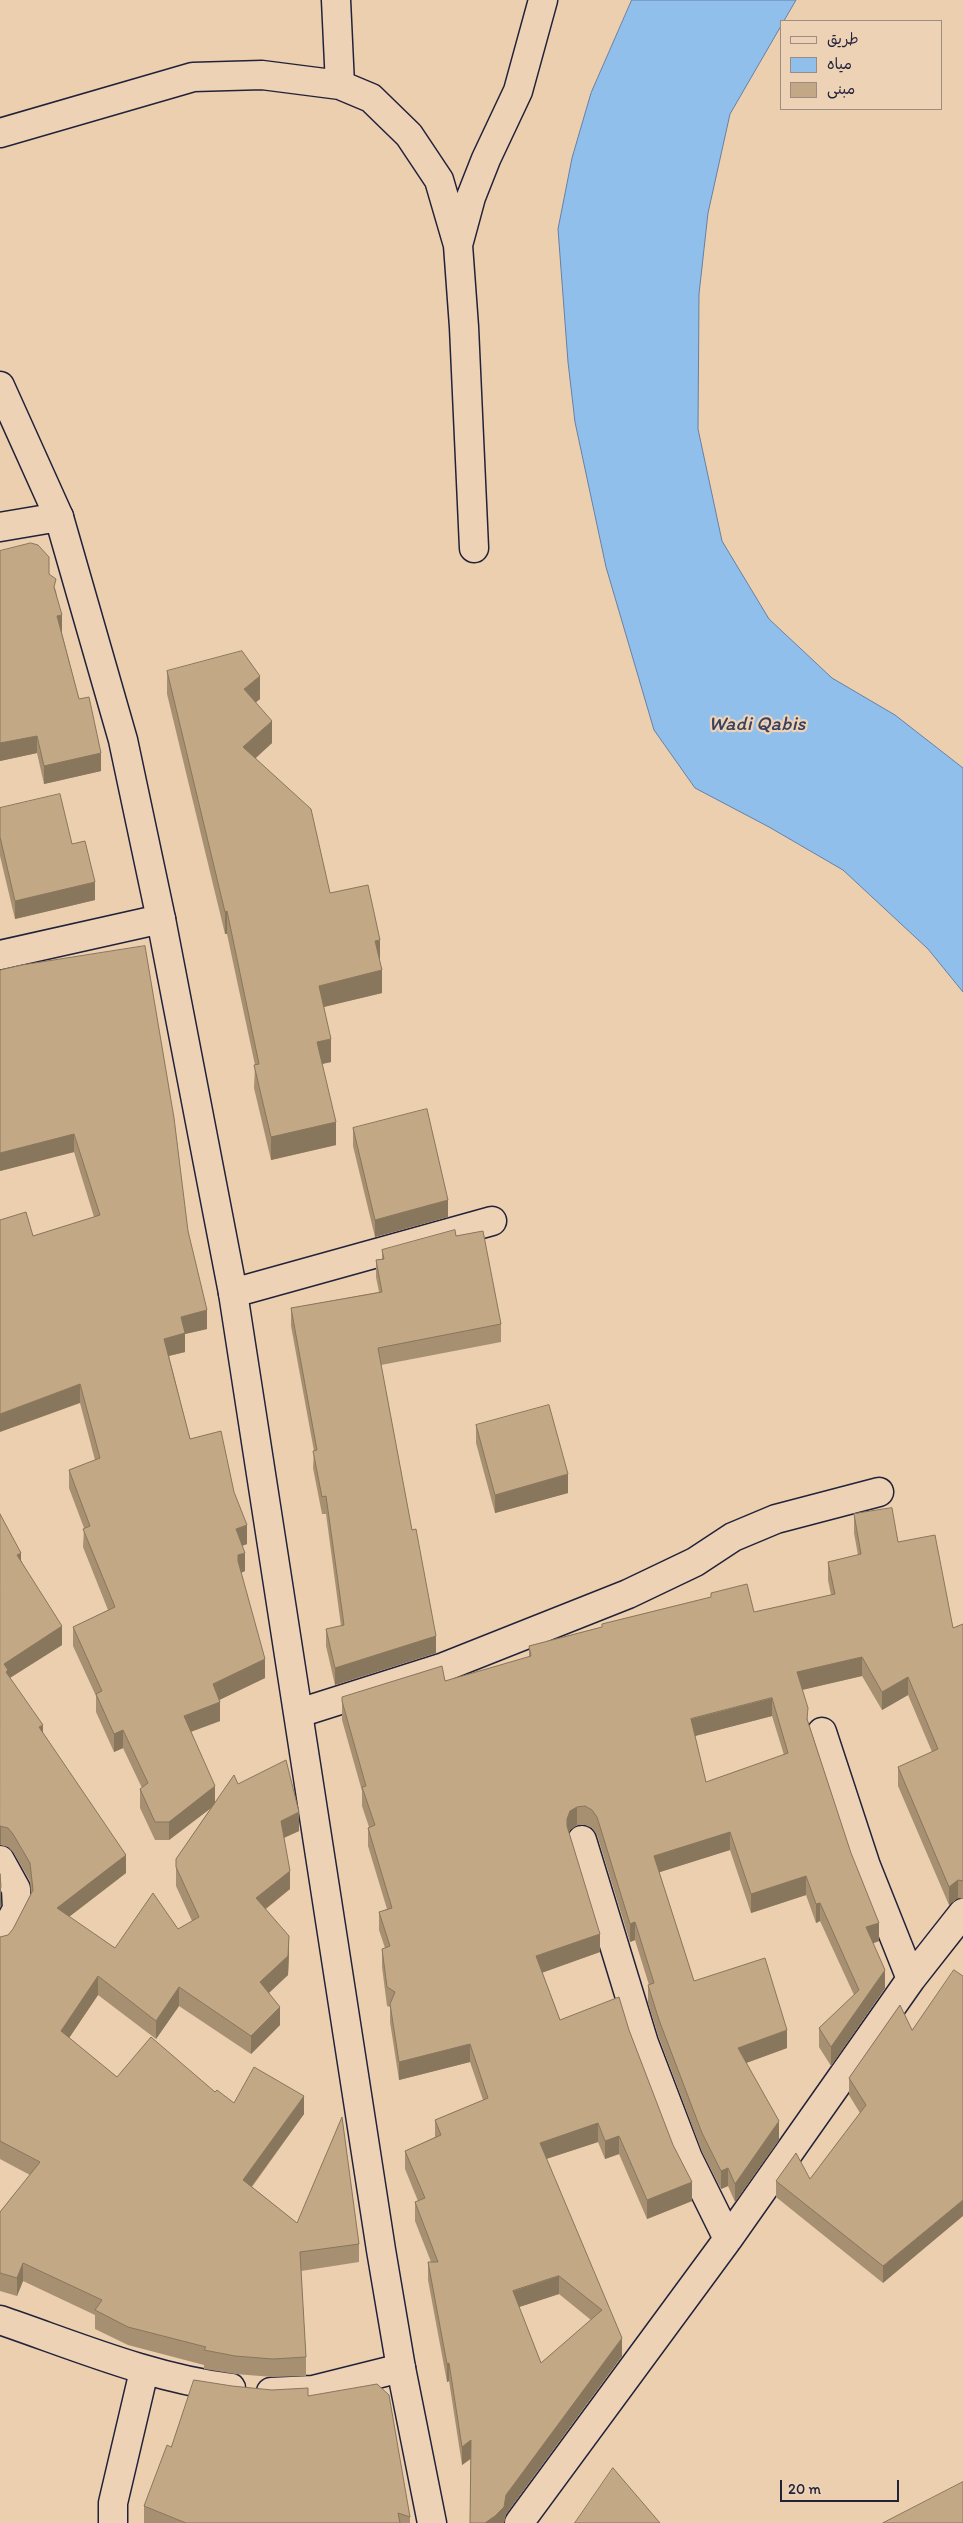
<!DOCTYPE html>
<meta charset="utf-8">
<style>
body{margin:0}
#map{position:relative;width:963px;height:2523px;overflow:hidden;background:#ebcfae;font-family:Itim,"Playpen Sans Arabic",sans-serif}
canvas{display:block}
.legend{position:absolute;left:780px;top:20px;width:162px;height:90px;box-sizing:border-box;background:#eed2b5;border:1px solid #9c8c84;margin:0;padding:6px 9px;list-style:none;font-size:15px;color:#22223b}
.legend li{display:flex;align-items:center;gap:10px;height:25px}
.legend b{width:25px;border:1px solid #9c8c84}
.scale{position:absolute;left:780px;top:2480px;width:119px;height:22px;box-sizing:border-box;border:2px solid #22223b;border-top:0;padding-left:6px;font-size:15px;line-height:18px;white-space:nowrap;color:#22223b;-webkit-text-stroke:4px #eed2b5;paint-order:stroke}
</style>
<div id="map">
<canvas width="963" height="2523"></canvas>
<ul class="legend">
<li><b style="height:6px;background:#eed2b5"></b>طريق</li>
<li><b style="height:14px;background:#91bfeb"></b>مياه</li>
<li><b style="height:14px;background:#c2a885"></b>مبنى</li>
</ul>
<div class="scale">20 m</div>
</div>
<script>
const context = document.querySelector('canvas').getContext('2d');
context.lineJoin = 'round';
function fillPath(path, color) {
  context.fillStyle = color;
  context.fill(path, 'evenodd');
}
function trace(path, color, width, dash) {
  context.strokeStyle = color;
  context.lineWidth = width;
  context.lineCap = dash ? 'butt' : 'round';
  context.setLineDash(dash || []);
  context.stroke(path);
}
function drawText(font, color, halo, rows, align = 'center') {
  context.font = font + ' Itim,sans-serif';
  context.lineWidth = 4.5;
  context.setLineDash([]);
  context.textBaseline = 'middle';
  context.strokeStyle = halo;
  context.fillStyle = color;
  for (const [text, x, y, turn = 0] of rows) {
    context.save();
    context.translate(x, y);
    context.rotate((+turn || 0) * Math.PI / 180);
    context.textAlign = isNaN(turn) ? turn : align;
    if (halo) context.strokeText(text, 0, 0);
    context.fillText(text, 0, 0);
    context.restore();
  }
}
const water = new Path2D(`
 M632 0H796L730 114 708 213 699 294 698 429 722 541 769 619 832 678 895 715 963 768V992L928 949 843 870 769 827 695 788 654 730 606 567 575 422 568 362 558 229 572 158 591 93Z`);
fillPath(water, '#91bfeb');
trace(water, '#6580a5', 1);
const street = new Path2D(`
 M336 0 340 85
 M0 133 193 77 262 75 340 85 371 98 409 135 439 180 458 245 464 327 474 548
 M458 245 471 197 486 159 518 91 543 0
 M0 527 59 517
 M0 955 161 919
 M233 1293 492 1221
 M299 1713 444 1667 628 1594 695 1562 733 1537 776 1519 879 1492
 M822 1732 866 1866 911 1979
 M582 1840 644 2043 688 2158 728 2239
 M0 1860 16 1889 17 1909 0 1940
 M0 2320C76 2346 151 2378 231 2388
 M271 2392 313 2390 401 2368
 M113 2523V2503L144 2371
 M519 2523 728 2239 911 1979 963 1913`);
const secondary = new Path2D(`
 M0 386 59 517 123 740 161 919 233 1293 381 2250 401 2368 432 2523`);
trace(street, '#22223b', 31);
trace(secondary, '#22223b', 31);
trace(street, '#eed2b5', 28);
trace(secondary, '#eed2b5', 28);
fillPath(new Path2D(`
 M0 551 49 574 56 591 62 633 79 699 101 771 44 784 37 753 0 761Z
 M167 671 260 699 256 702 272 743 256 758 330 893 380 962 382 993 324 1007 331 1062 322 1064 336 1145 271 1160 254 1088 255 1065 227 934H225L167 694Z
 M0 808 72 844 95 900 15 919 0 856Z
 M0 970 188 1231 207 1329 185 1334V1352L169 1356 190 1439 247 1544 242 1546 245 1571 241 1573 265 1678 219 1700 220 1721 191 1732 215 1802 238 1784 299 1831 284 1838 290 1889 266 1909 289 1954 288 1975 269 1993 280 2025 251 2054 179 2006 156 2039 98 1995 69 2038 117 2077 215 2092 234 2103 304 2114 252 2187 297 2223 359 2244V2262L301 2271 306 2357V2376L273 2377 235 2374 204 2369V2365L128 2345 95 2329V2315L23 2281 17 2296 0 2291V2212L30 2175 0 2159V1937L8 1935 13 1929 31 1894 30 1881 13 1852 8 1847 0 1845V1514L21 1560 62 1645 10 1678 126 1873 69 1917 115 1948 178 1929 192 1921 176 1886V1859L211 1808 169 1840H155L140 1808V1789L142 1788 123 1748 114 1752 96 1712V1696L73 1646V1627L108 1610 83 1547 84 1528 69 1488V1470L95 1460 80 1403 33 1236 94 1217 74 1152 0 1171Z
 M353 1128 448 1217 375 1237 353 1146Z
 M456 1236 501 1324V1342L381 1365 412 1530 436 1653 335 1685 326 1646V1629L341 1626 326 1514H322L313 1468 314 1451 291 1326V1308L379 1292 376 1277V1260L382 1259V1250Z
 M476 1425 568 1493 495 1513 476 1443Z
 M854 1514 898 1542 953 1628 963 1624V1899L958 1898 949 1905 898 1786V1767L932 1752 908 1695 882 1710 862 1676 802 1690 808 1721 879 1941 873 1943 885 1988 831 2066 819 2047V2028L854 1995 820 1921 816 1923 806 1895 751 1913 730 1850 659 1872 694 1981 787 2048 746 2063 779 2140 735 2202 728 2186 721 2189 702 2152 659 2038 648 2003V1985H649L635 1940 630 1942 597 1835 592 1828 585 1825H577L570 1830 569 1832 600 1952 542 1972 560 2020 629 2030 692 2201 647 2219 619 2154 605 2159 598 2142 546 2159 622 2356 506 2514 504 2523H470L471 2459 462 2465 449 2381 447 2382 428 2280V2262H431L415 2221V2202L418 2201 405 2169V2151L435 2137V2120L483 2100 470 2062 399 2080 390 2022V2007L387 2006 382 1967V1949L385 1948 379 1930V1912L387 1909 368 1846V1828L369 1827 362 1806V1791L342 1720V1701L445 1681 529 1657V1646L602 1627V1624L711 1597V1593L754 1612 831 1595 828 1580V1562L858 1555 854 1533ZM772 1716 784 1755 706 1782 695 1736ZM559 2294 591 2320 541 2363 519 2307Z
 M900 2005 883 2283 776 2197V2181L810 2179 860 2113 849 2095V2078Z
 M232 2386 308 2396 410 2517V2523H144V2506L171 2447Z`), '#a79072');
fillPath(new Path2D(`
 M62 615V633L57 634V616Z
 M260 676V699L244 712V689Z
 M272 721V743L243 769V747Z
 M37 736V753L0 761V743Z
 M101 753V771L44 784V766Z
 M95 882V900L15 919V901Z
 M227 911V934H225V912Z
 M380 940V963L375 941Z
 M382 970V993L319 1008V986Z
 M331 1039V1062L317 1065V1042Z
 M336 1122V1145L271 1160V1137Z
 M74 1134V1152L0 1171V1153Z
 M448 1200V1217L375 1237V1220Z
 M207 1310V1329L185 1334V1352L164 1357V1339L181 1317Z
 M80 1384V1403L0 1432V1414Z
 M568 1474V1493L495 1513V1495Z
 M247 1525V1544L236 1548V1529Z
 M21 1553V1572L17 1555Z
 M245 1553V1571L238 1574V1555Z
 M62 1626V1645L8 1679V1688L4 1664Z
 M436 1636V1653L335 1685V1668Z
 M862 1657V1676L797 1691V1672Z
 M265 1659V1678L213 1703V1684Z
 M908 1677V1695L882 1710V1692Z
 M772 1698V1716L691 1737V1719Z
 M220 1702V1721L184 1734V1716Z
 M43 1725V1743L39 1727Z
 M123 1730V1748L114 1752V1734Z
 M215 1786V1805L169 1840V1822Z
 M577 1807V1825L570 1830 567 1837V1819L570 1811Z
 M299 1812V1831L281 1839V1821Z
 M0 1826H1V1844L0 1845Z
 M730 1832V1850L654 1874V1856Z
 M126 1855V1873L57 1926V1908Z
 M290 1871V1889L256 1916V1898Z
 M806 1876V1895L751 1913V1894Z
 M958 1880V1898L949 1905V1887Z
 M1 1887V1905L0 1908V1889Z
 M820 1903V1921L816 1923V1904Z
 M635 1922V1940L630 1942V1924Z
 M879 1923V1941L866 1946V1927Z
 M600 1934V1952L536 1975V1956Z
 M289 1936V1954L288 1975 260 2001V1982Z
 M885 1970V1988L831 2066V2047Z
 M98 1976V1995L61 2050V2031Z
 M179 1987V2006L156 2039V2021Z
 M280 2007V2025L251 2054V2036Z
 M787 2030V2048L738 2066V2048Z
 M470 2044V2062L399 2080V2062Z
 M304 2096V2114L243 2198V2180Z
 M779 2121V2140L735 2202V2184Z
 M598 2123V2142L540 2161V2143Z
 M619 2136V2154L605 2159V2141Z
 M728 2168V2186L721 2189V2171Z
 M692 2182V2201L647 2219V2200Z
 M963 2200V2216L883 2283V2266Z
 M23 2263V2281L17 2296V2278Z
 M559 2276V2294L513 2309V2291Z
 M622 2338V2356L506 2514 504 2523H485Z
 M449 2363V2381L447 2382V2364Z
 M471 2440V2458L462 2465V2447Z`), '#88765d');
const building = new Path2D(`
 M31 543 38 545 49 557V574L56 579 54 587 62 615 57 616 79 699 89 697 101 753 44 766 37 736 0 743V551Z
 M242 651 260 676 244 689 272 721 243 747 311 809 330 893 368 885 380 940 375 941 382 970 319 986 331 1039 317 1042 336 1122 271 1137 254 1065 259 1064 227 911 225 912 167 671Z
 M60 794 72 844 85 841 95 882 15 901 0 837V808Z
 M145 946 174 1118 188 1231 207 1310 181 1317 185 1333 164 1339 190 1439 221 1431 234 1492 247 1525 236 1529 245 1553 238 1555V1561L265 1659 213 1684 220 1702 184 1716 215 1786 169 1822H155L140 1789 148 1783 123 1730 114 1734 96 1694 102 1691 73 1627 115 1607 83 1529 90 1526 69 1470 100 1458 80 1384 0 1414V1220L26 1212 33 1236 100 1215 74 1134 0 1153V970L22 965Z
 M427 1109 448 1200 375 1220 353 1128Z
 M455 1230 456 1236 483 1231 501 1324 378 1348 412 1530 416 1529 436 1636 335 1668 326 1629 344 1625 326 1496 322 1497 313 1451 317 1450 291 1308 382 1292 376 1260 384 1259 382 1250Z
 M549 1405 568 1474 495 1495 476 1425Z
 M892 1508 898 1542 935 1535 953 1628 963 1624V1881L958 1880 949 1887 898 1767 938 1749 908 1677 882 1692 862 1657 797 1672 808 1708 807 1719 851 1853 879 1923 866 1927 885 1970 831 2047 819 2028 859 1990 820 1903 816 1904 806 1876 751 1894 730 1832 654 1856 694 1981 765 1958 787 2030 738 2048 779 2121 735 2184 728 2168 721 2171 702 2133 659 2020 648 1985 654 1983 635 1922 630 1924 597 1817 592 1810 585 1806 577 1807 570 1811 567 1819V1826L600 1934 536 1956 560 2020 619 1997 629 2030 673 2145 692 2182 647 2200 619 2136 605 2141 598 2123 540 2143 622 2338 506 2495 504 2507 495 2516 485 2523H470L471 2440 462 2447 449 2363 447 2364 428 2262H438L415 2202 425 2198 405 2151 441 2135 435 2120 488 2098 470 2044 399 2062 390 2004 395 1992 387 1987 382 1949 390 1946 379 1912 392 1908 368 1828 375 1825 362 1787 366 1786 342 1701V1697L442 1666 445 1681 531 1656 529 1646 602 1627V1624L711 1597V1593L747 1584 754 1612 835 1594 828 1562 861 1554 854 1514ZM772 1698 788 1753 706 1782 691 1719ZM559 2276 602 2310 541 2363 513 2291Z
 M0 1514 21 1553 17 1555 62 1626 4 1664 8 1670 6 1672 43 1725 39 1727 126 1855 57 1908 115 1948 153 1893 178 1929 199 1917 176 1867V1859L234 1775 238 1784 286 1760 299 1812 281 1821 290 1871 256 1898 289 1936 288 1956 260 1982 280 2007 251 2036 179 1987 156 2021 98 1976 61 2031 117 2077 151 2037 215 2092 217 2090 234 2103 254 2067 304 2096 243 2180 297 2223 342 2117 359 2244 300 2252 306 2357 273 2359 235 2356 204 2350 206 2347 128 2327 95 2310 102 2300 23 2263 17 2278 0 2273V2212L40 2162 0 2141V1937L8 1935 13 1929 33 1890 30 1863 13 1834 8 1828 0 1826Z
 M0 1874 1 1887 0 1889Z
 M954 1970 963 1976V2200L883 2266 776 2181 796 2153 810 2179 866 2105 849 2078 900 2005 912 2030Z
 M194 2380 232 2386 272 2390 308 2388V2396L377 2384 389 2395 410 2517 398 2513 400 2523H186L144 2506 167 2445 171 2447Z
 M613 2468 660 2523H575Z
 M963 2482V2523H883Z`);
fillPath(building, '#c2a885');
trace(building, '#88765d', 1);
drawText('italic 20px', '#38415e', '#eed2b5', [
 ["Wadi Qabis",757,725]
]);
</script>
